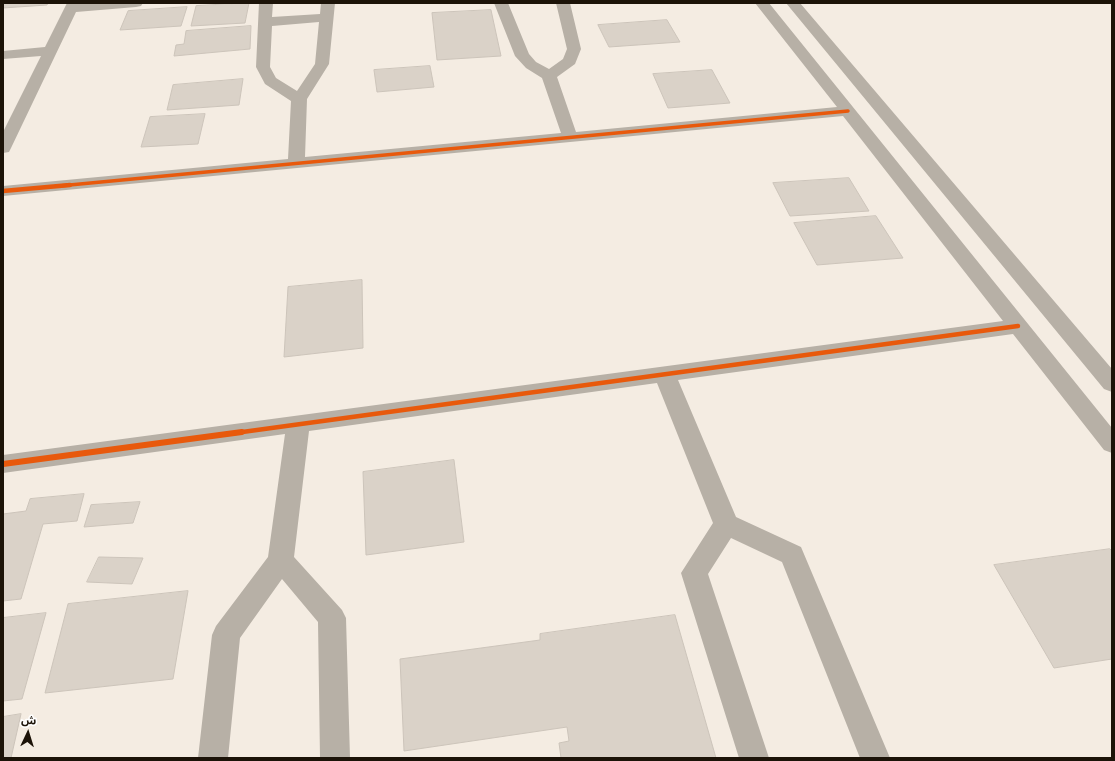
<!DOCTYPE html>
<meta charset="utf-8">
<style>
body{margin:0}
#map{position:relative;width:1115px;height:761px;overflow:hidden;background:#f4ece2;font-family:"Source Serif 4","Noto Sans Arabic",serif}
canvas{display:block}
.frame{position:absolute;inset:0;border:4px solid #1c1308;pointer-events:none}
.north{position:absolute;left:8px;top:713px;width:40px;height:40px;-webkit-text-stroke:3px #fff;paint-order:stroke;rotate:4deg;font-size:11px;font-weight:700;line-height:16px;text-align:center;color:#1c1308}
.north::after{content:'';display:block;margin:auto;width:14px;height:18px;background:#1c1308;clip-path:polygon(50% 0,100% 100%,50% 72%,0 100%)}
</style>
<div id="map">
<canvas width="1115" height="761"></canvas>
<div class="frame"></div>
<div class="north">ش</div>
</div>
<script>
const context = document.querySelector('canvas').getContext('2d');
context.lineJoin = 'round';
function fillPath(path, color) {
  context.fillStyle = color;
  context.fill(path, 'evenodd');
}
function trace(path, color, width, dash) {
  context.strokeStyle = color;
  context.lineWidth = width;
  context.lineCap = dash ? 'butt' : 'round';
  context.setLineDash(dash || []);
  context.stroke(path);
}
const building = new Path2D(`
 M3 3H48L47 5 3 8Z
 M249 3 245 23 191 26 196 6Z
 M187 7 181 26 120 30 128 11Z
 M491 10 501 56 437 60 432 13Z
 M667 20 680 42 609 47 598 25Z
 M251 26 250 49 174 56 176 45 184 44 186 31Z
 M430 66 434 87 377 92 374 70Z
 M712 70 730 103 668 108 653 74Z
 M243 79 239 105 167 110 173 85Z
 M205 114 198 144 141 147 150 117Z
 M849 178 869 211 790 216 773 183Z
 M876 216 903 258 817 265 794 223Z
 M362 280 363 348 284 357 288 287Z
 M454 460 464 542 366 555 363 472Z
 M84 494 77 521 43 524 21 599 3 601V514L26 511 30 499Z
 M140 502 133 523 84 527 91 505Z
 M1110 549 1112 551V659L1054 668 994 565Z
 M99 557 143 558 132 584 87 582Z
 M188 591 173 679 45 693 68 604Z
 M46 613 22 699 3 701V618Z
 M675 615 716 758H561L559 743 569 741 567 727 404 751 400 659 540 640V634Z
 M21 714 11 758H3V717Z`);
fillPath(building, '#dad2c8');
trace(building, '#ccc4ba', 1);
fillPath(new Path2D(`
 M67 3H143L141 6 136 7 76 12 11 148 9 152 3 153V132L41 56 3 59V51L45 47Z
 M259 3H273L272 17 320 14 321 3H335L329 64 307 99 305 157 561 133 542 78 526 68 515 56 494 3H508L529 54 536 62 549 69 563 59 567 49 556 3H570L581 49 575 64 557 77 576 132 837 107 755 3H769L1112 428V453L1104 450 1013 334 678 380 736 517 801 547 890 758H860L782 562 731 538 708 574 769 758H739L681 573 713 523 657 383 309 431 294 557 342 610 346 618 350 758H320L318 622 282 579 240 638 228 758H198L212 635 216 626 268 557 285 434 3 473V455L1003 321 843 116 3 196V186L288 159 291 101 265 84 256 67ZM319 22 315 64 297 91 276 78 270 67 272 26Z
 M786 3H800L1112 369V392L1104 389Z`), '#b7b0a6');
trace(new Path2D(`
 M59 186 848 111`), '#e8590c', 3.5);
trace(new Path2D(`
 M3 191 70 185
 M235 433 1018 326`), '#e8590c', 4.5);
trace(new Path2D(`
 M3 464 242 432`), '#e8590c', 6);
</script>
